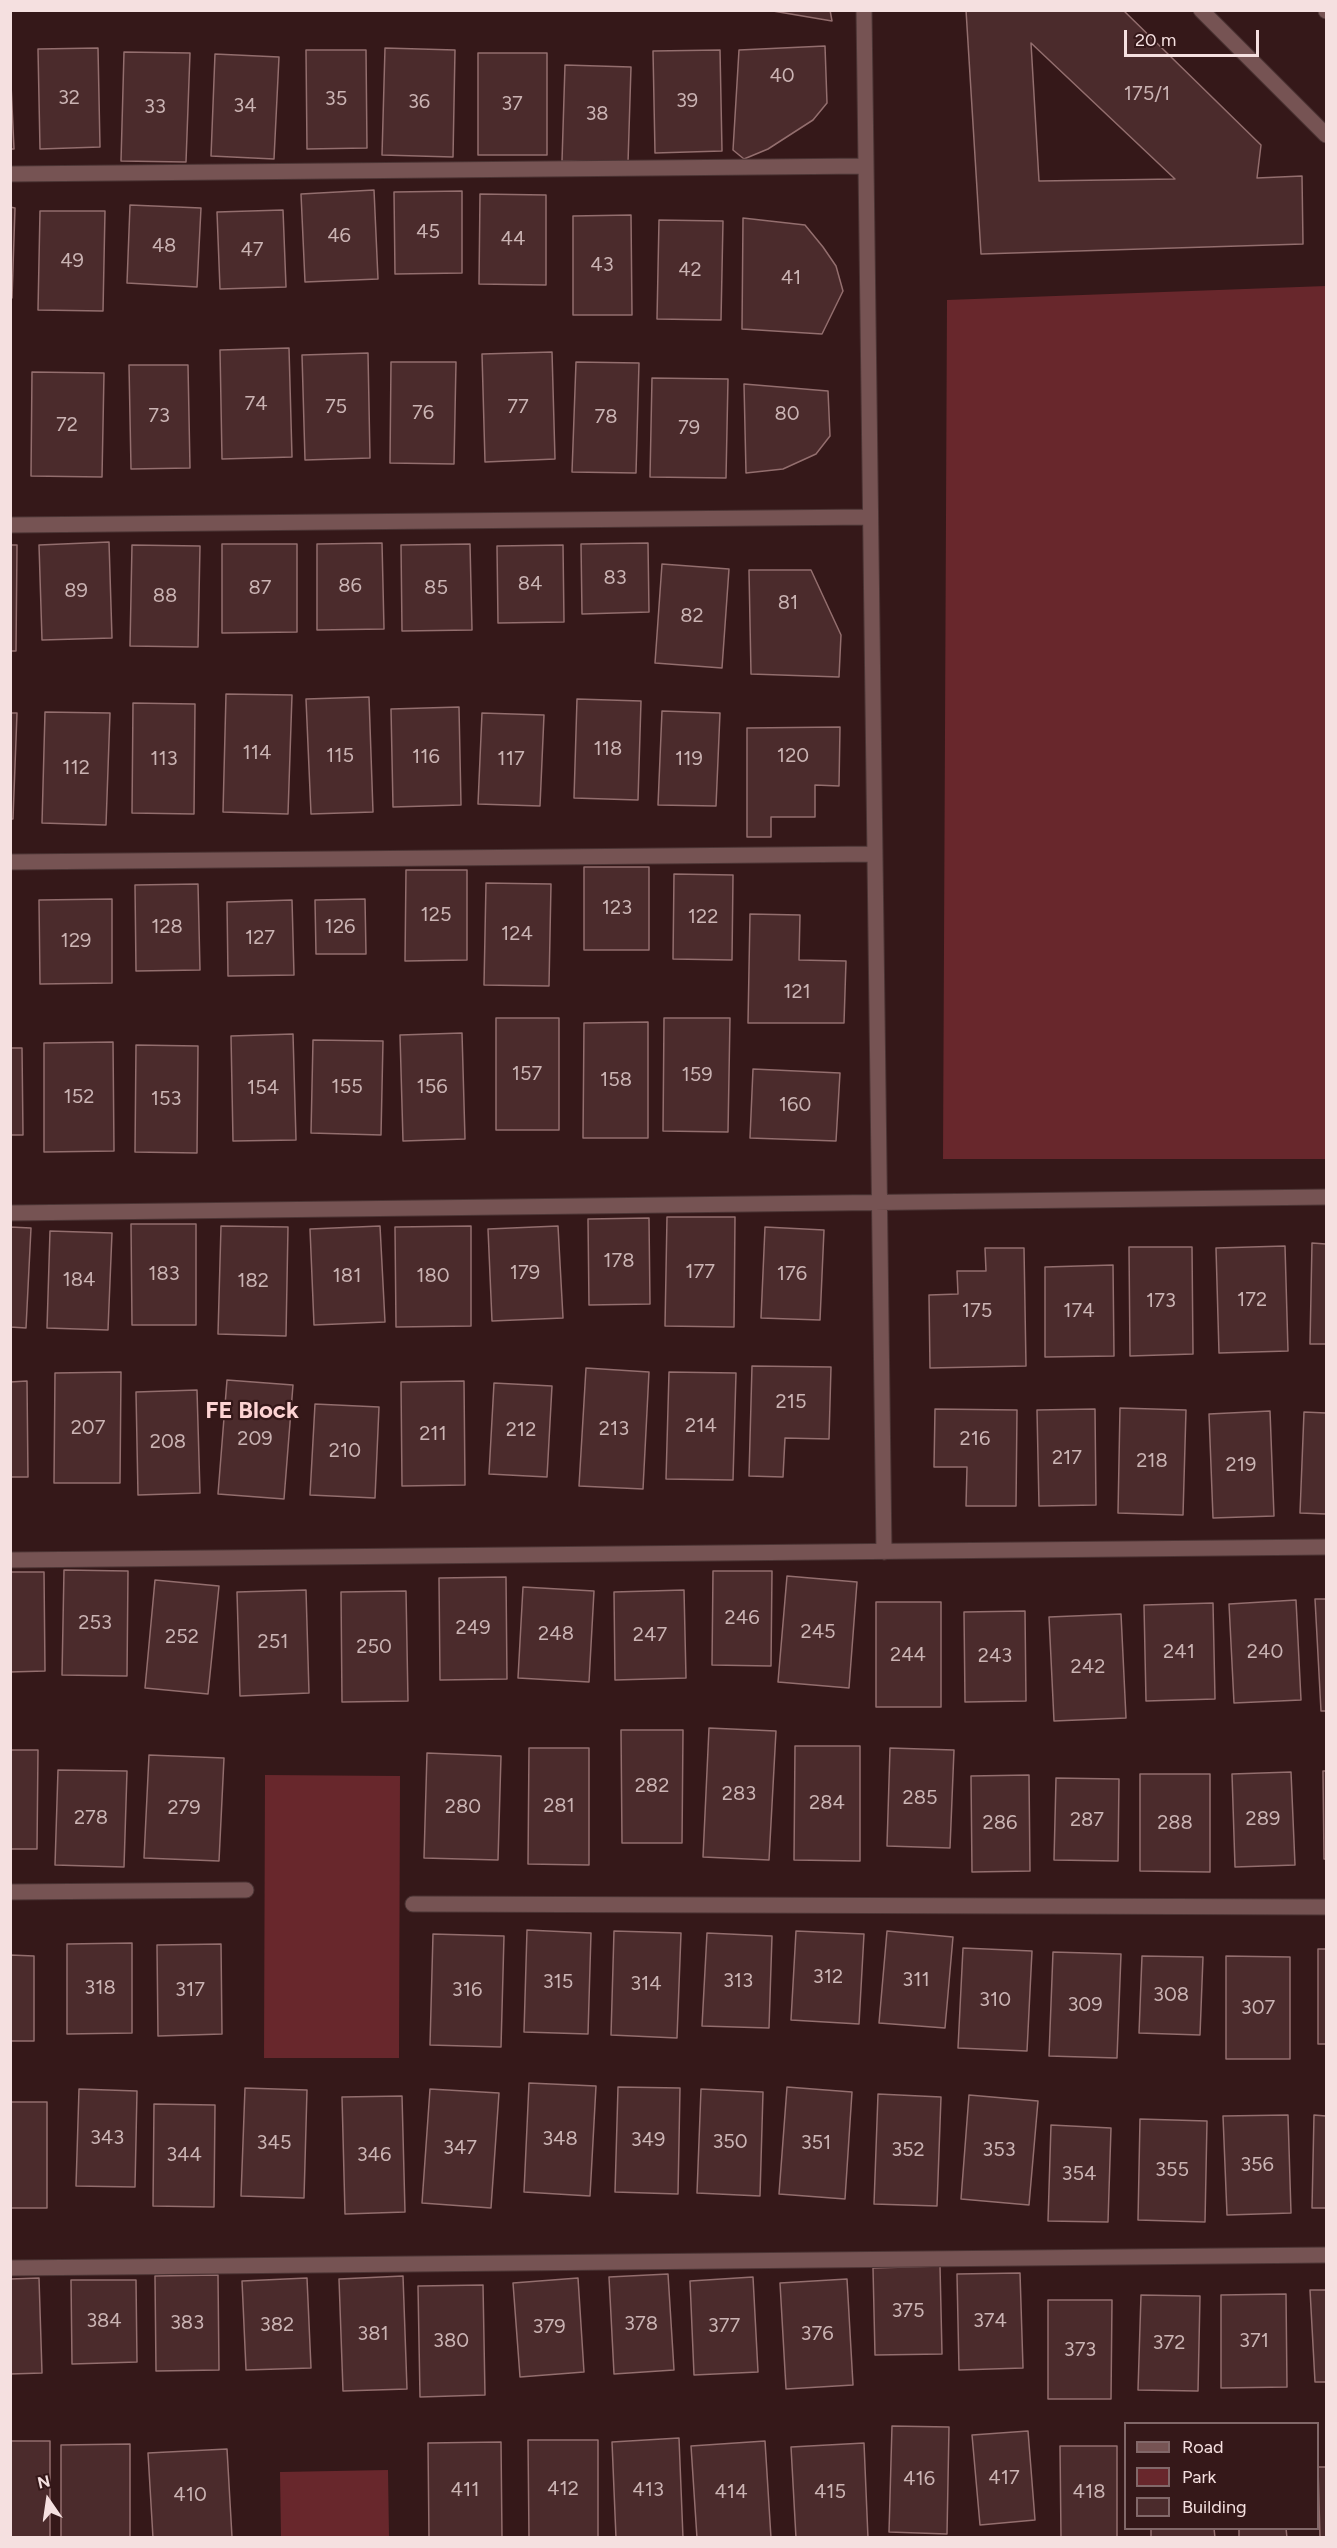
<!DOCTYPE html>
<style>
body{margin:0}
#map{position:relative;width:1337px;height:2548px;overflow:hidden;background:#351819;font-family:Figtree,sans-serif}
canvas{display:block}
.frame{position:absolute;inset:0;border:12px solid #f5e0e0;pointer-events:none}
.legend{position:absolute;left:1124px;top:2422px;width:195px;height:108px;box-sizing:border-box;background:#351819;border:2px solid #826869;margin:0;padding:8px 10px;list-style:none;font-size:18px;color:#f5e0e0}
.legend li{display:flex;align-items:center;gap:12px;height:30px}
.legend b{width:30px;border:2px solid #826869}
.north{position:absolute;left:18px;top:2470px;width:60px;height:60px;-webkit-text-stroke:4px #351819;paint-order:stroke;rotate:347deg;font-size:16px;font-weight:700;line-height:24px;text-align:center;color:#f5e0e0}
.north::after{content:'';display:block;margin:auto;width:21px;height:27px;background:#f5e0e0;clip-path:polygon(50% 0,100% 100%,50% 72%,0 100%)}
.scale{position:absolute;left:1124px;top:30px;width:135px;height:27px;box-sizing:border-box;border:3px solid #f5e0e0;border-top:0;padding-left:8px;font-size:18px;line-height:21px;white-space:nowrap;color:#f5e0e0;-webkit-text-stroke:4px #351819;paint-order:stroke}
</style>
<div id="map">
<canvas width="1337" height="2548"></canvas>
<div class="frame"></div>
<ul class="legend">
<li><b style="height:8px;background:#765353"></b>Road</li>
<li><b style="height:16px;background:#68272c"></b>Park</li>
<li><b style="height:16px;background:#4b2b2c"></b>Building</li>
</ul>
<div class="north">N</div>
<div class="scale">20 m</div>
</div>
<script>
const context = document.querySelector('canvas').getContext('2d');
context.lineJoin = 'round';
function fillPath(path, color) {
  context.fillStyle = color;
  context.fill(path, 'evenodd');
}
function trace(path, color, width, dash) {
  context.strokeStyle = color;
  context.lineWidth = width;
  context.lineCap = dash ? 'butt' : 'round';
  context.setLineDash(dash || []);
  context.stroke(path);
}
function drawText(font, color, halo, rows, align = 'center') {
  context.font = font + ' Figtree,sans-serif';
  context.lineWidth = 4.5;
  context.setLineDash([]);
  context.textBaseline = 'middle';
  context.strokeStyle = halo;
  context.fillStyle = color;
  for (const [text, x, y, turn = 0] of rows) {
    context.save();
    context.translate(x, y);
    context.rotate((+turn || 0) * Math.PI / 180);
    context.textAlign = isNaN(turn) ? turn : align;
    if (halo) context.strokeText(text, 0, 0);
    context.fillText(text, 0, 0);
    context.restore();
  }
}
fillPath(new Path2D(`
 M1326 286V1159H943L947 300Z
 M265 1775 400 1776 399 2058H264Z
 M388 2470 389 2537H281L280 2472Z`), '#68272c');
const building = new Path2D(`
 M767 10H830L832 21Z
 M966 10H1123L1261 145 1257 178 1302 176 1303 244 981 254ZM1031 43 1175 179 1039 181Z
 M825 46 827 103 813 120 768 149 744 159 733 150 739 50Z
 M98 48 100 147 40 149 38 49Z
 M385 48 455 50 453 157 382 155Z
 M306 50H366L367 148 307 149Z
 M720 50 722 151 655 153 653 51Z
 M124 52 190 53 186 162 121 161Z
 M478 53H547V155H478Z
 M215 54 279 57 274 159 211 156Z
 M10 63 14 149H10Z
 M565 65 631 67 628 163 562 161Z
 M374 190 378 279 305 282 301 194Z
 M462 191V273L395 274 394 192Z
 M480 194 546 195V285L479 284Z
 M130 205 201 208 197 287 127 283Z
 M10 207 15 208 12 298H10Z
 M283 210 286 287 220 289 217 212Z
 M40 211H105L103 311 38 310Z
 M631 215 632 315H573V216Z
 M743 218 805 225 823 247 836 266 843 291 822 334 742 329Z
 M659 220 723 221 721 320 657 319Z
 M289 348 292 457 222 459 220 350Z
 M552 352 555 459 485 462 482 354Z
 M368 353 370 458 305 460 302 355Z
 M391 362H456L454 464 390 463Z
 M576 362 639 363 636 473 572 472Z
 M129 365H188L190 468 131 469Z
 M32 372 104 373 102 477 31 476Z
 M652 378 728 379 726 478 650 477Z
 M744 384 828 391 830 436 816 454 783 469 746 473Z
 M109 542 112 638 42 640 39 545Z
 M382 543 384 629 317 630V544Z
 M648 543 649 612 582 614 581 544Z
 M222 544H297V632L222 633Z
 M470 544 472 630 402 631 401 545Z
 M10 545H17L16 651H10Z
 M132 545 200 546 198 647 130 646Z
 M563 545 564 622 498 623 497 546Z
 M662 564 729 569 722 668 655 663Z
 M749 570H811L841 635 839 677 751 674Z
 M226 694 292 695 288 814 223 812Z
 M369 697 373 812 311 814 306 699Z
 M577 699 641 701 638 800 574 798Z
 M133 703 195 704 194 814 132 813Z
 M459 707 461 805 393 807 391 709Z
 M662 711 720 713 716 806 658 805Z
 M45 712 110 713 106 825 42 823Z
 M10 713H17L13 819H10Z
 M482 713 544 715 540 806 478 804Z
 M840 727 839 786 815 785V817H771V837H747V728Z
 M584 867H649V950H584Z
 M406 870H467V960L405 961Z
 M674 874 733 875 732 960 673 959Z
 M486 883 551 884 549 986 484 985Z
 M198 884 200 970 136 971 135 885Z
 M112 899V983L40 984 39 900Z
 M365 899 366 954H316L315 900Z
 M292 900 294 975 228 976 227 902Z
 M750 914 800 915 799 960 846 961 844 1023H748Z
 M496 1018H559V1130H496Z
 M664 1018H730L728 1132 663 1131Z
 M648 1022V1138H583L584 1023Z
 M462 1033 465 1139 403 1141 400 1035Z
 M293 1034 296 1140 233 1141 231 1036Z
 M313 1040 383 1041 381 1135 311 1133Z
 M113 1042 114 1151 44 1152V1043Z
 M136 1045 198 1046 197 1153 135 1152Z
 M10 1048H22L23 1135H10Z
 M753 1069 840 1073 836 1141 750 1138Z
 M667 1217H735L734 1327 665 1326Z
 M649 1218 650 1304 589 1305 588 1219Z
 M131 1224H196V1325H132Z
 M221 1226 288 1227 286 1336 218 1334Z
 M380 1226 385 1322 314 1325 310 1229Z
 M471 1226V1326L396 1327 395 1227Z
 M558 1226 563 1318 492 1321 488 1229Z
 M10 1227 31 1228 26 1328 10 1327Z
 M765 1227 824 1230 820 1320 761 1318Z
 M50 1231 112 1233 108 1330 47 1328Z
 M1312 1243 1326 1244V1344H1310Z
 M1285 1246 1288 1351 1219 1353 1216 1248Z
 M1129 1247H1192L1193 1354 1130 1356Z
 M985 1248H1024L1026 1366 930 1368 929 1295 958 1294 957 1271H986Z
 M1113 1265 1114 1356 1045 1357V1267Z
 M752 1366 831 1367 829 1439 785 1438 783 1477 749 1476Z
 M586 1368 649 1372 643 1489 579 1486Z
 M121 1372 120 1483H54L55 1373Z
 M669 1372 736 1373 733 1480 666 1479Z
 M227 1380 293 1385 284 1499 218 1494Z
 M27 1381 28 1477H10V1382Z
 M464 1381 465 1485 402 1486 401 1382Z
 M494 1383 552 1386 547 1477 489 1474Z
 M197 1390 200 1493 138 1495 136 1392Z
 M315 1404 379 1407 375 1498 310 1495Z
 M1120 1408 1186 1410 1183 1515 1118 1513Z
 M935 1409 1017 1410 1016 1506H966L967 1467H934Z
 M1095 1409 1096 1505 1039 1506 1037 1410Z
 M1270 1411 1274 1516 1213 1518 1209 1414Z
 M1304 1412 1326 1413V1514L1300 1513Z
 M64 1570 128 1571 127 1676 62 1675Z
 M713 1571H772L771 1666 712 1665Z
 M10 1572H44L45 1671 10 1672Z
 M787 1576 857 1582 849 1688 778 1682Z
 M506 1577 507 1679 440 1680 439 1578Z
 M155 1580 219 1586 208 1694 145 1688Z
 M523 1587 594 1591 589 1682 518 1678Z
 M306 1590 309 1693 240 1696 237 1592Z
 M684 1590 686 1678 615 1680 614 1592Z
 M406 1591 408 1701 342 1702 341 1592Z
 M1315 1599H1326V1711H1321Z
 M1296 1600 1301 1700 1234 1703 1229 1604Z
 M876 1602H941V1707H876Z
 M1213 1603 1215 1699 1146 1701 1144 1605Z
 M1025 1611 1026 1701 965 1702 964 1612Z
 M1121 1614 1126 1718 1054 1721 1049 1617Z
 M709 1728 776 1731 769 1860 703 1857Z
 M621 1730H683L682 1843H622Z
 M795 1746H860V1861L794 1860Z
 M529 1748H589V1865L528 1864Z
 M890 1748 954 1750 950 1848 887 1846Z
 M10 1750H38L37 1849H10Z
 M427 1753 501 1756 498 1860 424 1858Z
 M149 1755 224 1758 219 1861 144 1858Z
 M58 1770 127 1771 124 1867 55 1865Z
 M1323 1771H1326V1859H1324Z
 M1291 1772 1295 1865 1235 1867 1232 1774Z
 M1140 1774H1210V1872L1140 1871Z
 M1029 1775 1030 1871 972 1872 971 1776Z
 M1056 1778 1119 1779 1118 1861 1054 1860Z
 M527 1930 591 1933 588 2034 524 2032Z
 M614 1931 681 1933 677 2038 611 2035Z
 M796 1931 864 1934 859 2024 791 2020Z
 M887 1931 953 1937 945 2028 879 2023Z
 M707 1933 772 1936 769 2028 702 2026Z
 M433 1934 504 1936 501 2047 430 2045Z
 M132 1943V2033L67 2034V1944Z
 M221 1944 222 2034 158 2036 157 1945Z
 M963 1948 1032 1951 1027 2051 958 2048Z
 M1318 1949H1326V2044H1318Z
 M1053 1952 1121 1954 1117 2058 1049 2056Z
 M10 1955 34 1956V2041H10Z
 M1142 1956 1203 1957 1200 2035 1139 2033Z
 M1226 1956 1290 1957V2059H1226Z
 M529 2083 596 2086 590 2196 524 2192Z
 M618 2087 680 2088 678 2194 615 2192Z
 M787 2087 852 2092 845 2199 779 2194Z
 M245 2088 307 2090 304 2198 241 2196Z
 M79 2089 137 2091 135 2187 76 2186Z
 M430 2089 499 2093 491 2208 422 2203Z
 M701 2089 763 2092 760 2196 697 2193Z
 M878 2094 941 2097 937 2206 874 2204Z
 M969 2095 1038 2101 1029 2205 961 2199Z
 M402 2096 405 2212 345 2214 342 2097Z
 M10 2102H47V2208H10Z
 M154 2104 215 2105 214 2207 153 2206Z
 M1288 2115 1291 2213 1227 2215 1223 2116Z
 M1314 2115 1326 2116V2208H1312Z
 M1140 2119 1207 2121 1205 2222 1138 2220Z
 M1051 2125 1111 2128 1108 2222 1048 2221Z
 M940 2266 942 2354 875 2355 873 2268Z
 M1020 2273 1023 2368 959 2370 957 2274Z
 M668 2274 674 2370 614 2374 609 2277Z
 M218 2275 219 2370 156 2371 155 2276Z
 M403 2276 407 2389 343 2391 339 2279Z
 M753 2277 758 2372 694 2375 690 2281Z
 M39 2278 42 2373 10 2374V2279Z
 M307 2278 311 2368 246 2370 242 2281Z
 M578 2278 584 2372 520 2377 513 2283Z
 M847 2279 853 2385 786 2389 780 2283Z
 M71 2280H136L137 2362 72 2364Z
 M483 2285 485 2395 420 2397 418 2286Z
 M1310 2290H1326V2382H1315Z
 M1286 2294 1287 2387 1221 2388V2295Z
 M1141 2295 1200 2296 1198 2391 1138 2390Z
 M1048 2300H1112L1111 2399H1048Z
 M892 2426 949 2427 947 2534 889 2532Z
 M1028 2431 1035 2520 980 2525 972 2435Z
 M679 2438 683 2538H616L612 2442Z
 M528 2440H598V2538H529Z
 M10 2441H50V2538H10Z
 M765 2441 771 2538H697L691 2446Z
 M501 2442 502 2538H429L428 2443Z
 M864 2443 868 2538H796L791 2447Z
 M130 2444V2538H61V2445Z
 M1060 2446H1117V2538H1061Z
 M227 2449 232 2537 153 2538 148 2453Z
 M1318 2467H1326V2538H1320Z
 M1151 2528H1214L1215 2538H1151Z
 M1239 2528H1286L1287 2538H1239Z`);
fillPath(building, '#4b2b2c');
trace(building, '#936e6e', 1.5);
const minor = new Path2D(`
 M864 10 884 1552
 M10 174 866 166
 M10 525 870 517
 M10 862 875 854
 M10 1213 1326 1197
 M10 1560 1326 1547
 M10 1892 246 1890
 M413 1904 1326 1907
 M10 2268 1326 2255`);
const tertiary = new Path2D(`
 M1201 10 1326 135
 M1326 10V11`);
trace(minor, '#4b3434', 17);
trace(tertiary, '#4b3434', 17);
trace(minor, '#765353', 15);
trace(tertiary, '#765353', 15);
drawText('20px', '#cab3b3', null, [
 ["40",782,76],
 ["175/1",1147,94],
 ["32",69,98],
 ["35",336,99],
 ["39",687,101],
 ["36",419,102],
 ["37",512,104],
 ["34",245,106],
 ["33",155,107],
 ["38",597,114],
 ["45",428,232],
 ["46",339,236],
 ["44",513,239],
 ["48",164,246],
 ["47",252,250],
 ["49",72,261],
 ["43",602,265],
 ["42",690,270],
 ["41",791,278],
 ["74",256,404],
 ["75",336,407],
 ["77",518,407],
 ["76",423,413],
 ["80",787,414],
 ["73",159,416],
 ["78",606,417],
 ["72",67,425],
 ["79",689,428],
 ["83",615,578],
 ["84",530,584],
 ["86",350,586],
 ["87",260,588],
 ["85",436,588],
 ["89",76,591],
 ["88",165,596],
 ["81",788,603],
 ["82",692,616],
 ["118",608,749],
 ["114",257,753],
 ["115",340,756],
 ["120",793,756],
 ["116",426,757],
 ["113",164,759],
 ["117",511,759],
 ["119",689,759],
 ["112",76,768],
 ["123",617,908],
 ["125",436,915],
 ["122",703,917],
 ["128",167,927],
 ["126",340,927],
 ["124",517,934],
 ["127",260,938],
 ["129",76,941],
 ["121",797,992],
 ["157",527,1074],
 ["159",697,1075],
 ["158",616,1080],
 ["155",347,1087],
 ["156",432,1087],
 ["154",263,1088],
 ["152",79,1097],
 ["153",166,1099],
 ["160",795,1105],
 ["178",619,1261],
 ["177",700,1272],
 ["179",525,1273],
 ["183",164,1274],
 ["176",792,1274],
 ["181",347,1276],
 ["180",433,1276],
 ["184",79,1280],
 ["182",253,1281],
 ["172",1252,1300],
 ["173",1161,1301],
 ["175",977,1311],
 ["174",1079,1311],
 ["215",791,1402],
 ["214",701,1426],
 ["207",88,1428],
 ["213",614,1429],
 ["212",521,1430],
 ["211",433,1434],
 ["209",255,1439],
 ["216",975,1439],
 ["208",168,1442],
 ["210",345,1451],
 ["217",1067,1458],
 ["218",1152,1461],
 ["219",1241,1465],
 ["246",742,1618],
 ["253",95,1623],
 ["249",473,1628],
 ["245",818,1632],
 ["248",556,1634],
 ["247",650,1635],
 ["252",182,1637],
 ["251",273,1642],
 ["250",374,1647],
 ["241",1179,1652],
 ["240",1265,1652],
 ["244",908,1655],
 ["243",995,1656],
 ["242",1088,1667],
 ["282",652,1786],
 ["283",739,1794],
 ["285",920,1798],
 ["284",827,1803],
 ["281",559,1806],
 ["280",463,1807],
 ["279",184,1808],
 ["278",91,1818],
 ["289",1263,1819],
 ["287",1087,1820],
 ["286",1000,1823],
 ["288",1175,1823],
 ["312",828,1977],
 ["311",916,1980],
 ["313",738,1981],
 ["315",558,1982],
 ["314",646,1984],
 ["318",100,1988],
 ["317",190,1990],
 ["316",467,1990],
 ["308",1171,1995],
 ["310",995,2000],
 ["309",1085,2005],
 ["307",1258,2008],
 ["343",107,2138],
 ["348",560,2139],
 ["349",648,2140],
 ["350",730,2142],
 ["345",274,2143],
 ["351",816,2143],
 ["347",460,2148],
 ["352",908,2150],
 ["353",999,2150],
 ["344",184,2155],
 ["346",374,2155],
 ["356",1257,2165],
 ["355",1172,2170],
 ["354",1079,2174],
 ["375",908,2311],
 ["384",104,2321],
 ["374",990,2321],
 ["383",187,2323],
 ["378",641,2324],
 ["382",277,2325],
 ["377",724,2326],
 ["379",549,2327],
 ["381",373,2334],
 ["376",817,2334],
 ["380",451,2341],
 ["371",1254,2341],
 ["372",1169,2343],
 ["373",1080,2350],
 ["417",1004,2478],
 ["416",919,2479],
 ["412",563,2489],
 ["411",465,2490],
 ["413",648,2490],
 ["414",731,2492],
 ["415",830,2492],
 ["418",1089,2492],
 ["410",190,2495]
]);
drawText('bold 24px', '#fdd3d3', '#351819', [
 ["FE Block",252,1411]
]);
</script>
